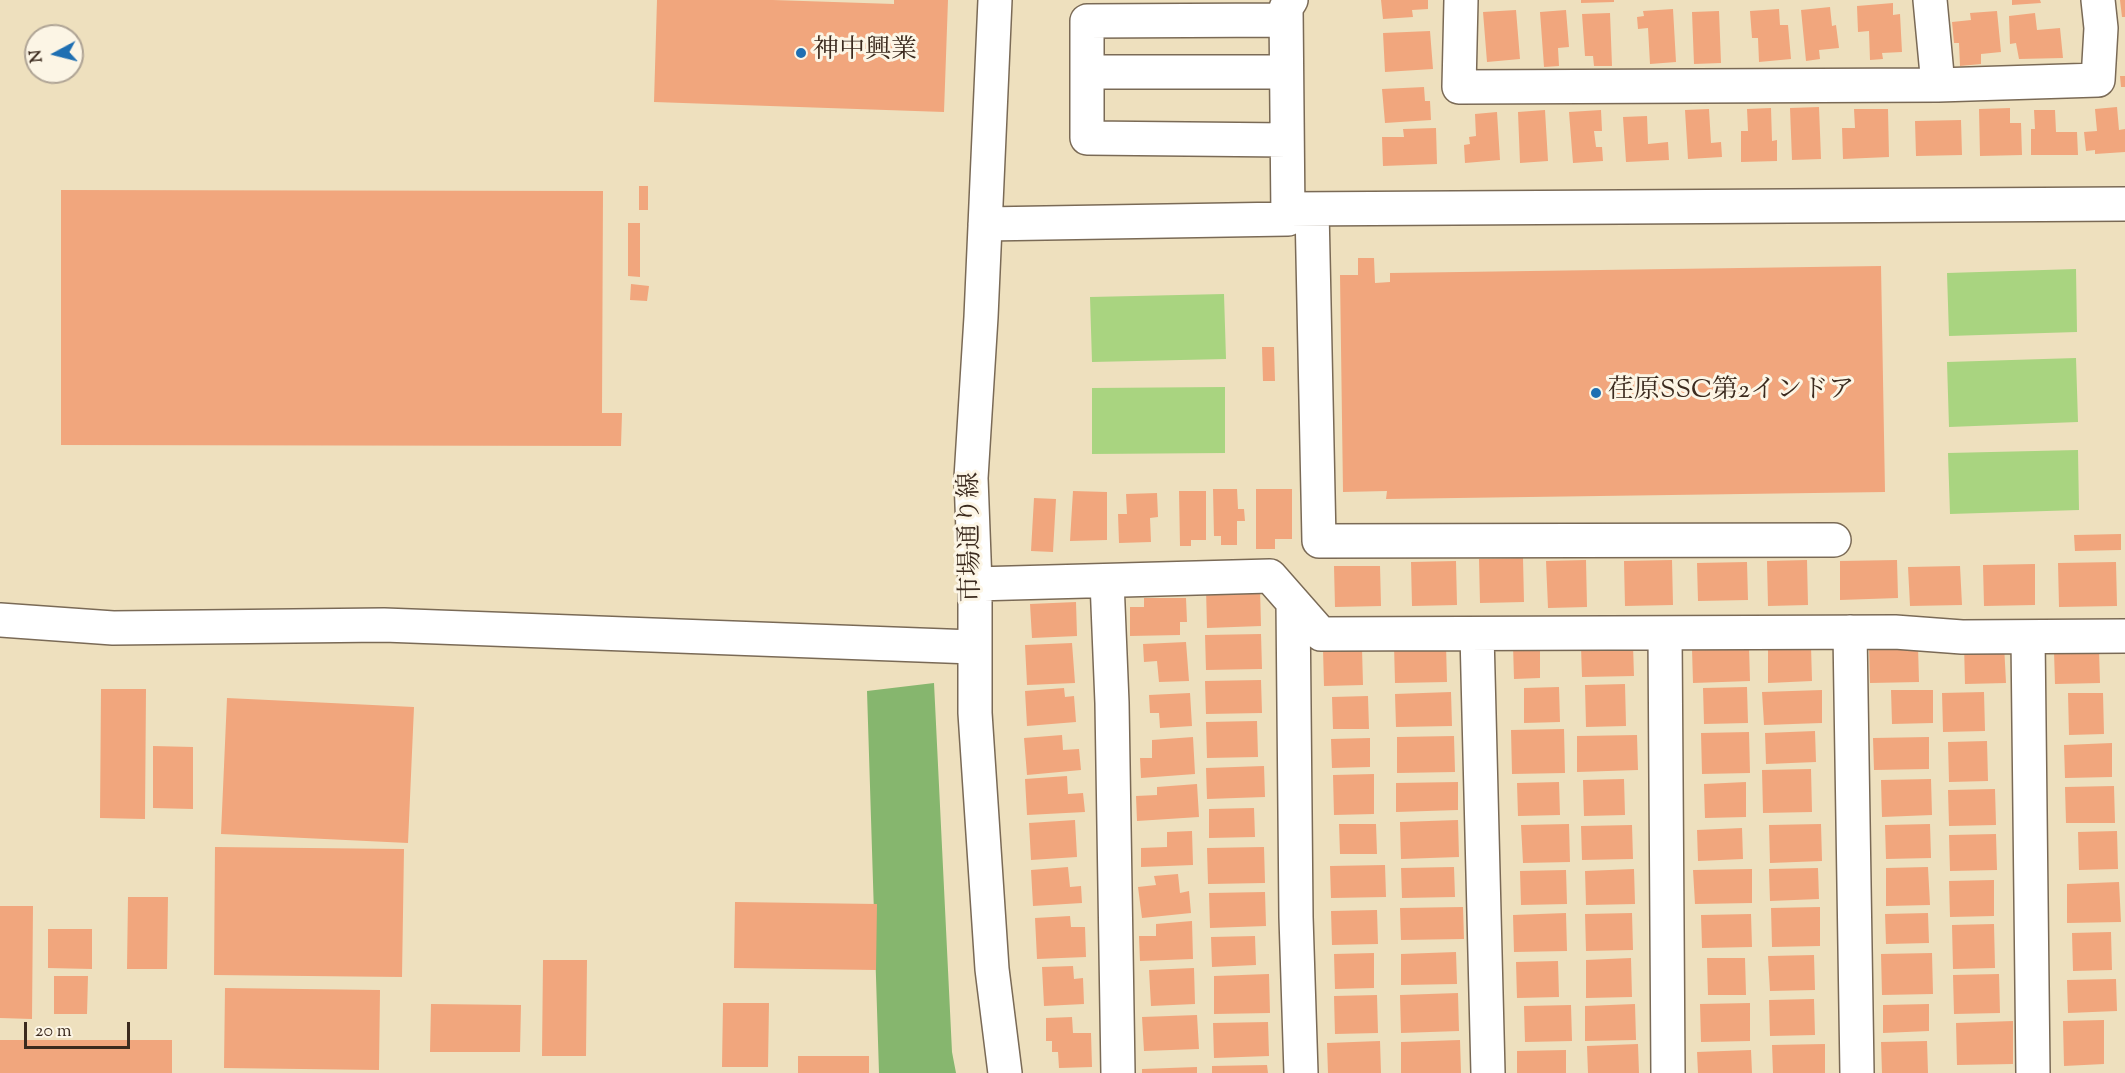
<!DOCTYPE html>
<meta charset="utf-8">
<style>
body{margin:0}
#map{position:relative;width:2125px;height:1073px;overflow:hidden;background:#eee0be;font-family:"Sorts Mill Goudy",serif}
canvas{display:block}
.north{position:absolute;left:24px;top:24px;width:60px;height:60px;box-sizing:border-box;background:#fcf5e5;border:2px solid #afa495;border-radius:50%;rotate:263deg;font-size:16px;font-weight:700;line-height:24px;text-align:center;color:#3b2a1e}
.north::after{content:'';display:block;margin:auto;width:21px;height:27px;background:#1f6fb2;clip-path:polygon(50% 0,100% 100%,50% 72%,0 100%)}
.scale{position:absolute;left:24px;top:1022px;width:106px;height:27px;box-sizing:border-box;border:3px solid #3b2a1e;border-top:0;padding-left:8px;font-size:18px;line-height:21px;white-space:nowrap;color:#3b2a1e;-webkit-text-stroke:4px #fcf5e5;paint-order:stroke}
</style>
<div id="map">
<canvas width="2125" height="1073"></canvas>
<div class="north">N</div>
<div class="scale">20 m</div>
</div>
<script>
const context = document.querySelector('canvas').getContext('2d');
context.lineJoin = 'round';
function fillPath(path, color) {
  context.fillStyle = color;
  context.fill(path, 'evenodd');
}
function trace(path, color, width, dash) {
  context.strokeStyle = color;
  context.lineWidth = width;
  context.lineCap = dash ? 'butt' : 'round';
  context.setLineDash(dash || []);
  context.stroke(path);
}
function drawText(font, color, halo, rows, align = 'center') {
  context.font = font + ' "Sorts Mill Goudy","Noto Serif JP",serif';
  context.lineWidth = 6;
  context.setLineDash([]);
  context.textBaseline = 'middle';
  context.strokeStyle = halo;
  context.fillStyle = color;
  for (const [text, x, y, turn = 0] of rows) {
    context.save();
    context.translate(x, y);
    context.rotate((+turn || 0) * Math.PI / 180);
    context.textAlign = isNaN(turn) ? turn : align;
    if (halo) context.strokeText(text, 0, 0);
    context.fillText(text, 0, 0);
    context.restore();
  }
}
fillPath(new Path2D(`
 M2076 269 2077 332 1949 336 1947 273Z
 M1224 294 1226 359 1092 362 1090 297Z
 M2076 358 2078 422 1949 427 1947 362Z
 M1225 387V453L1092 454V388Z
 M2078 450 2079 510 1950 514 1948 453Z`), '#a9d480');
fillPath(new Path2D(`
 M934 683 952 1052 956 1073H879L867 691Z`), '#86b66e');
fillPath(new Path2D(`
 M657 0H773L894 4V0H948L944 112 654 102Z
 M1381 0H1428V9L1412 10 1413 17 1383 19Z
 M1581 0H1614V2L1581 3Z
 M2012 0H2040L2041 3 2012 5Z
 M2120 0H2125V17H2122Z
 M1893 3V15L1900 14 1902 52 1882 53 1883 59 1870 60 1869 31 1858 32 1857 6Z
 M1830 7 1832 26 1836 25 1839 48 1819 50 1820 59 1806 61 1801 10Z
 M1673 9 1676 62 1650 64 1648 28 1638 29 1637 17 1644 16 1643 11Z
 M1779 9 1780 25H1788L1791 59 1759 62 1758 38H1752L1750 11Z
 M1516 10 1520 59 1487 62 1483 12Z
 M1566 10 1569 47 1558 48 1559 66 1544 67 1540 12Z
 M1719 11 1721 63 1694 64 1692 12Z
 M1997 11 2001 52 1981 54V64L1960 66 1959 43H1954L1952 22 1971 20 1970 13Z
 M1610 13 1612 66H1594L1593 56H1585L1582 14Z
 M2035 13 2037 30 2060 28 2063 58 2019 59 2016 43 2010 44 2009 16Z
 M1430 31 1433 69 1385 72 1383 33Z
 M2120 76H2125V87H2121Z
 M1424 87 1425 101H1430L1431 120 1385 123 1382 89Z
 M1819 107 1821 159 1792 160 1790 108Z
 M2117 107 2119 130 2125 129V152L2095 154V150L2086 151 2084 132 2097 131 2095 109Z
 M1771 108 1772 141 1777 140V161L1741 162V131H1748L1747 109Z
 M2010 108V123H2021L2022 155 1980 156 1979 109Z
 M1709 109 1711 143 1721 142 1722 157 1688 159 1685 110Z
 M1854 109H1888L1889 157 1843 159 1842 128H1855Z
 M1545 110 1548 161 1520 163 1518 112Z
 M1601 110 1602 131H1594L1596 147H1602L1603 161 1573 163 1569 112Z
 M2034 110H2055L2056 132H2077L2078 155H2031V129H2035Z
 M1497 112 1500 160 1465 163 1464 145 1470 144 1469 137 1476 136 1475 114Z
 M1647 116 1648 144 1668 142 1669 160 1626 162 1623 117Z
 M1961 120 1962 155 1916 156 1915 121Z
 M1436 128 1437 164 1383 166 1382 137H1404L1403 129Z
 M639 186H648V210H639Z
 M61 190 603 191 602 413H622L621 446 61 445Z
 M628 223H640V277L628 276Z
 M1358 258H1374L1375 283 1390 282V273L1881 266 1885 492 1386 499 1387 491 1343 492 1340 275H1358Z
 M631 284 649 286 647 301 630 300Z
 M1262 347H1274L1275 381H1263Z
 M1213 489H1237L1238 509H1244L1245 521H1237V545H1221V536H1214Z
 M1256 489H1292V539H1275V549H1256Z
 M1073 491 1107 492V540L1070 541Z
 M1179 491H1206V540H1191V546H1180Z
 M1157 493 1158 517 1150 518 1151 542 1119 543 1118 514H1127L1126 494Z
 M1034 498 1056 499 1053 552 1031 551Z
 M2121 534V550L2075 551 2074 535Z
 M1523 558 1524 602 1480 603 1479 559Z
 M1586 560 1587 607 1548 608 1546 561Z
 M1672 560 1673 605 1625 606 1624 561Z
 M1807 560 1808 605 1768 606 1767 561Z
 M1897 560 1898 598 1840 600V561Z
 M1456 561 1457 605 1412 606 1411 562Z
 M1747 562 1748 600 1698 601 1697 563Z
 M2116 562 2117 606 2059 607 2058 563Z
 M2035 564V605L1984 606 1983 565Z
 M1334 566H1380L1381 606 1335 607Z
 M1960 566 1962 605 1910 606 1908 567Z
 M1260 588 1261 626 1207 628 1206 589Z
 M1144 598H1186L1187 622H1180V635L1130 636V607H1144Z
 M1076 602 1077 636 1032 638 1030 604Z
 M1261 634 1262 669 1206 670 1205 635Z
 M1186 642 1189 681 1159 682 1157 661 1144 662 1143 644Z
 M1072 643 1075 683 1027 685 1025 645Z
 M1446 644 1447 682 1395 683 1394 645Z
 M1540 644V678L1514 679 1513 645Z
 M1964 644H2004L2006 683 1965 684Z
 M1633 645 1634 676 1582 677 1581 647Z
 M1811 646 1812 681 1768 683V647Z
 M1918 646 1919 682 1870 683 1869 647Z
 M1749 647 1750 681 1693 683 1692 649Z
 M1362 648 1363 685 1324 686 1323 649Z
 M2099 650 2100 683 2055 684 2054 651Z
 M1261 680 1262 713 1206 714 1205 681Z
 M1625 684 1626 726 1586 727 1585 685Z
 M1559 687 1560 722 1524 723V688Z
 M1747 687 1748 723 1704 724 1703 688Z
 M1064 688 1065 697 1074 696 1076 722 1027 726 1025 691Z
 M101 689H146L145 819 100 818Z
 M1822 690V723L1764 725 1762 692Z
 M1891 690H1933V723L1892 724Z
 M1451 692 1452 726 1396 727 1395 694Z
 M1984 692 1985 731 1943 732 1942 693Z
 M1190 693 1192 726 1160 728 1159 713H1150L1149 695Z
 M2068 693H2103L2104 734 2069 735Z
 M1368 696 1369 729H1333L1332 697Z
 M227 698 414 707 408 843 221 834Z
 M1257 721 1258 757 1207 758 1206 722Z
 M1564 729 1565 773 1512 774 1511 730Z
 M1815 731 1816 762 1766 764 1765 733Z
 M1749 732 1750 773 1702 774 1701 733Z
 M1062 735 1063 750 1079 749 1081 770 1027 775 1024 738Z
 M1637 735 1638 770 1577 772V736Z
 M1454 736 1455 772 1397 773V737Z
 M1193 737 1195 774 1141 778 1140 758H1152V740Z
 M1929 737V769L1874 770 1873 738Z
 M1370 738V767L1332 768 1331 739Z
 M1987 741 1988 781 1949 782 1948 742Z
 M2112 743V777L2065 778 2064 745Z
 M153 746 193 747V809L153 808Z
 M1264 766 1265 797 1207 799 1206 768Z
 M1811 769 1812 812 1763 813 1762 770Z
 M1374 774V814L1334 815 1333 775Z
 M1067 776 1068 794 1083 793 1085 812 1027 815 1025 779Z
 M1624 779 1625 815 1584 816 1583 780Z
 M1931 779 1932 815 1882 817 1881 780Z
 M1458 782V810L1396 812V783Z
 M1559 782 1560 815 1518 816 1517 783Z
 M1746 782V817L1705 818 1704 784Z
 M1197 784 1199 817 1137 821 1136 796 1157 795V787Z
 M2114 786 2115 823H2066L2065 787Z
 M1995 789 1996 825 1949 826 1948 790Z
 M1254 808 1255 837 1209 838V809Z
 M1075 820 1077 857 1031 860 1029 823Z
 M1458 820 1459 857 1401 859 1400 822Z
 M1339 824H1376L1377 854H1340Z
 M1569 824 1570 862 1523 863 1521 825Z
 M1821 824 1822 861 1770 863 1769 825Z
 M1930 824 1931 858 1886 859 1885 825Z
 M1632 825 1633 859 1582 860 1581 826Z
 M1742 828 1743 859 1698 861 1697 830Z
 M1192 831 1193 865 1141 867V848L1167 847V832Z
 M2117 831 2118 869 2079 870 2078 832Z
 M1996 834 1997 870 1950 871 1949 835Z
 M215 847 404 849 402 977 214 975Z
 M1264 847 1265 883 1208 884 1207 848Z
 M1385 865 1386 897 1331 898 1330 866Z
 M1068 867 1070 887 1081 886 1082 903 1033 906 1031 870Z
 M1454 867 1455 897 1402 898 1401 868Z
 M1928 867 1930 905 1886 906V868Z
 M1818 868 1819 899 1770 901 1769 869Z
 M1634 869 1635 904 1586 905 1585 871Z
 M1752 869V903L1695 904 1693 870Z
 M1566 870 1567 904 1521 905 1520 871Z
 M1178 874 1180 893 1189 891 1191 913 1142 918 1138 887 1156 885 1154 876Z
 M1994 880V916L1950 917 1949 881Z
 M2119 882 2121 922 2067 923V884Z
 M1265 892 1266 926 1210 928 1209 893Z
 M128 897H168L167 969H127Z
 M735 902 877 904 876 970 734 968Z
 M0 906H33L32 1019 0 1018Z
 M1463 907 1464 939 1401 940 1400 908Z
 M1820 907V946L1772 947 1771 908Z
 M1377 910 1378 944 1332 945 1331 911Z
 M1566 913 1567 951 1514 952 1513 915Z
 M1632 913 1633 950 1586 951 1585 914Z
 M1928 913 1929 943 1886 944 1885 914Z
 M1751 914 1752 947 1702 948 1701 915Z
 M1070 916 1071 927H1085L1086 957 1037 959 1035 918Z
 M1192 921 1193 959 1140 961 1139 936H1156V924Z
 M1994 924 1995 968 1953 969 1952 925Z
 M48 929H92V969L48 968Z
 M2111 932 2112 970 2073 971 2072 933Z
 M1255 936 1256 965 1212 967 1211 937Z
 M1456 952 1457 984 1401 985V954Z
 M1374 953V988L1335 989 1334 954Z
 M1932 953 1933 994 1882 995 1881 954Z
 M1814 955 1815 990 1770 991 1768 956Z
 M1631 958 1632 997 1586 998V960Z
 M1707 958H1745L1746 995H1708Z
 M543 960H587L586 1056H542Z
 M1558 961 1559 997 1517 998 1516 962Z
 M1073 966 1074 979 1083 978 1084 1004 1044 1006 1042 967Z
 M1194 968 1195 1004 1151 1006 1149 970Z
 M1269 974 1270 1013 1214 1014V976Z
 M1999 974 2000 1013 1954 1014 1953 975Z
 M54 976H88L87 1014H54Z
 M2116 979 2117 1011 2068 1013 2067 980Z
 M225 988 380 990 379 1070 224 1068Z
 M1458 993 1459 1031 1401 1033 1400 995Z
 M1377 995 1378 1033 1335 1034 1334 996Z
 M1814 999 1815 1035 1770 1036 1769 1000Z
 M723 1003H769L768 1067H722Z
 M1750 1003V1041L1701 1042 1700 1004Z
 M431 1004 521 1005 520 1052H430Z
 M1635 1004 1636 1040 1585 1041V1006Z
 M1929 1004V1031L1883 1033V1005Z
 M1571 1005 1572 1041 1525 1042 1524 1006Z
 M1197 1015 1199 1049 1144 1051 1142 1017Z
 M1072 1017 1073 1033H1091L1092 1067 1059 1068 1058 1052H1052V1041H1046V1018Z
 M2104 1020V1064L2064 1066 2063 1021Z
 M2013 1021V1064L1957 1065 1956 1023Z
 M1268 1022 1269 1056 1214 1058 1213 1023Z
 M0 1040H172V1073H0Z
 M1460 1040 1461 1073H1401V1042Z
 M1380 1041 1381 1073H1328L1327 1043Z
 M1927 1041 1928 1073H1882L1881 1042Z
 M1638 1044 1639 1073H1588L1587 1046Z
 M1825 1044V1073H1773L1772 1045Z
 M1566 1050V1073H1517V1051Z
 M1751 1050 1752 1073H1698L1697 1052Z
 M798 1056H869V1073H798Z
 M1267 1065 1268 1073H1212V1066Z
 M1197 1067V1073H1142V1069Z`), '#f1a67d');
const minor = new Path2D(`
 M995 0 981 317 971 478 975 584V713L992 969 1005 1073
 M1461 0 1459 87 1938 85 2098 80 2101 28 2098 0
 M1930 0 1938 85
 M1087 72V21L1286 20
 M1286 72H1087V138L1287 140
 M1288 209 2125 204
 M1312 209 1319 541 1834 540
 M985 224 1288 219 1286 8 1291 0
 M1107 581 1112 703 1118 1073
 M975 584 1270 576 1321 634 1895 632 1962 637 2125 636
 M1293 602 1296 917 1301 1073
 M0 620 113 628 384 625 973 647
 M1850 632 1857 1073
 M1665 633 1668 1073
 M1477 634 1488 1073
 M2028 637 2033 1073`);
trace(minor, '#7a6a56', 36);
trace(minor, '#fff', 33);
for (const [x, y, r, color] of [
 [801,53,6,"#1f6fb2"],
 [1596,393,6,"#1f6fb2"]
]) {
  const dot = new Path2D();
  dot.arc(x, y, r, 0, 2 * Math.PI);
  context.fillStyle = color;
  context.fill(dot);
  trace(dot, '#fcf5e5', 2);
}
drawText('26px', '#3b2a1e', '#fcf5e5', [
 ["神中興業",813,53],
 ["荏原SSC第2インドア",1608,393]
], 'left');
drawText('26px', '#3b2a1e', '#fcf5e5', [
 ["市場通り線",973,537,-91]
]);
</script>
